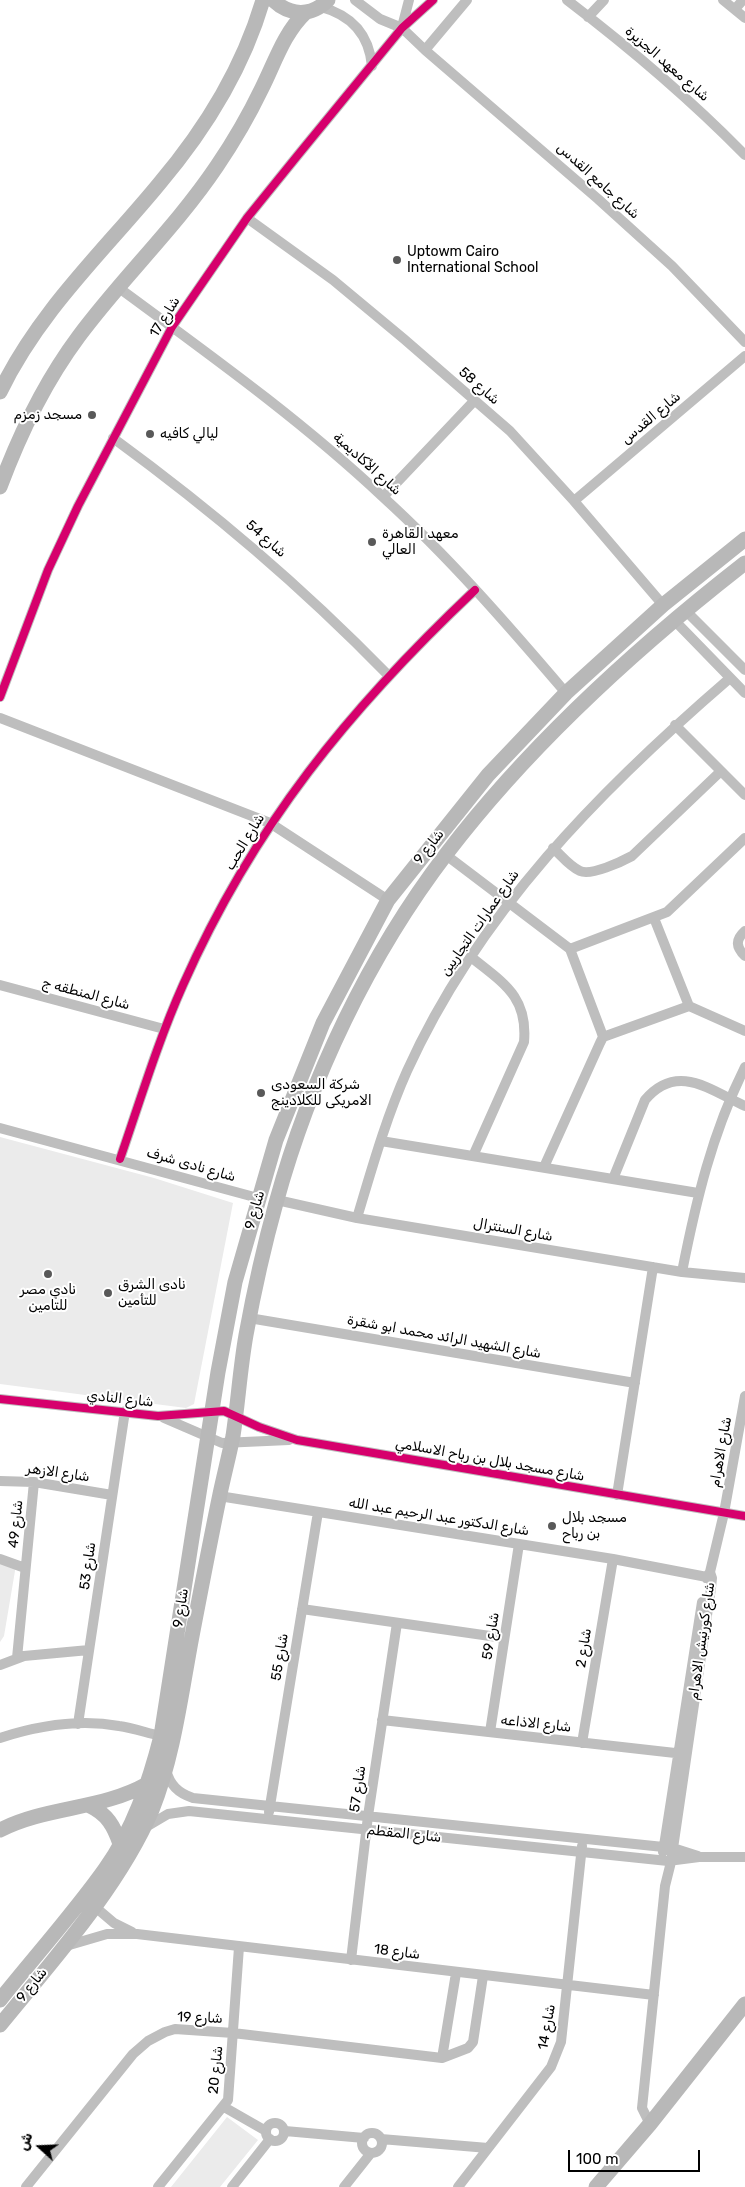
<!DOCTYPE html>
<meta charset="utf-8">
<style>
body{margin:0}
#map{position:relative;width:745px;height:2187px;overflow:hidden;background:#fff;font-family:Rubik,"Noto Sans Arabic",sans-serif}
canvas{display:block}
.north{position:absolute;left:15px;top:2122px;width:50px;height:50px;-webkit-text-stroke:4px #fff;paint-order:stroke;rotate:290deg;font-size:14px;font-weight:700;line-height:20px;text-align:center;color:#000}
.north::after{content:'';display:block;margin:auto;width:18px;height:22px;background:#000;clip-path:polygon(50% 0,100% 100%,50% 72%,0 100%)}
.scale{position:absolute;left:568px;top:2150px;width:132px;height:22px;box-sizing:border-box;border:2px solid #000;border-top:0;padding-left:6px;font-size:15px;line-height:18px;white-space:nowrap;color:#000;-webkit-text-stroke:4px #fff;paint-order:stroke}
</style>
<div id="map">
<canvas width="745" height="2187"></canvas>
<div class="north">ش</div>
<div class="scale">100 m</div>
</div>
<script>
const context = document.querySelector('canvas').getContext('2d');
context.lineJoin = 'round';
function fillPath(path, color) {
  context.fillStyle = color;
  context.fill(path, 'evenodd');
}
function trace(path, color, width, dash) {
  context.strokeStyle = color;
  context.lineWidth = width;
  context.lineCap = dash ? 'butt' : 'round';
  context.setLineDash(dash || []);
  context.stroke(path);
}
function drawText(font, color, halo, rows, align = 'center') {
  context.font = font + ' Rubik,"Noto Sans Arabic",sans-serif';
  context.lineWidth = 4;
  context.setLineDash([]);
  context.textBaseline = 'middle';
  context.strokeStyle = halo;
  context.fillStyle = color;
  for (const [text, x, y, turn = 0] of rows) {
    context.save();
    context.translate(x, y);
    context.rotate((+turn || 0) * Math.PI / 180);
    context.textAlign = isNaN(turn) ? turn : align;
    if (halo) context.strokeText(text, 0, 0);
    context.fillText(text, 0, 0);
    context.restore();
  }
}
fillPath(new Path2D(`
 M0 1137 154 1178 233 1203 194 1404 186 1408 0 1384Z
 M0 1560 16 1565 4 1636 0 1642Z
 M227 2117 258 2140 220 2187H171Z`), '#ebebeb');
trace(new Path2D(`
 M355 0 380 19 402 28 425 50 467 0
 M567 0C630 48 689 98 745 155
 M723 0 745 18
 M321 7C351 15 369 34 372 66
 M735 9 743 0
 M588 17 604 0
 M402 27 409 0
 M425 50 598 199 672 266 745 342
 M247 218 333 280 404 339 510 431 574 501 663 605
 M119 288C210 355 301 420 383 497 449 557 508 625 566 693
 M113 438C214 512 300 585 388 675
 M383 497 475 400
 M574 501 745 356
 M685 610 745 670
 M674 620 745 693
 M0 697 48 570 78 506 172 327 247 218 298 155 402 28 433 0
 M0 718 270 823 388 900
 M675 725 745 795
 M553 848C561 855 569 866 580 871 591 876 621 862 632 856L721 771
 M446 855 570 949 601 1031 603 1037 600 1043 544 1167
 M654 918 689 1006
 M745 931C735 940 736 947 745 956
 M570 949 667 912 745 838
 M471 957C503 983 528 996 524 1042L473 1156
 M0 985 164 1029
 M603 1037 689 1006 745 1031
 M0 1128 258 1198
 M381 1141 698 1193
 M120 1159C140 1101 158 1041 183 985 254 825 349 709 475 590
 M613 1179 645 1100C677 1062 710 1090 745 1106
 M277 1200 357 1218 682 1272 745 1278
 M357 1218C372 1168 386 1118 407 1071 479 912 600 790 730 678
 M682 1272C696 1201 712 1133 745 1067
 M249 1318 635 1383
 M0 1399 158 1416 224 1411 259 1427 297 1440 745 1516
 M164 1418 222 1443 289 1440
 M0 1481 34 1482 112 1495
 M617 1495 653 1267
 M219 1496 613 1559 712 1578
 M0 1559 25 1568
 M706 1578 710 1572 724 1513 745 1396
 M302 1609 504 1638
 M17 1658 34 1482
 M0 1665 24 1656 89 1650
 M382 1720 684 1754
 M78 1724 125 1411
 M490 1732 519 1544
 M0 1738C37 1726 80 1719 119 1726 133 1728 147 1733 161 1736
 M582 1743 613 1559
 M166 1770C170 1785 178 1793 193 1798L673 1848 698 1856
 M269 1812 318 1512
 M146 1827 168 1814 189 1811 668 1861 699 1857H745
 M663 1852 702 1602
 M94 1906 114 1923 132 1932
 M66 1946 107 1934H137L654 1995
 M351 1960 368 1816 397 1623
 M442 2058 456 1973
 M224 2107 266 2131
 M266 2132a9 9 0 1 1 18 0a9 9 0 1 1-18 0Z
 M650 2124 642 2108 665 1886 671 1862 711 1588 712 1578 710 1572
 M285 2131 364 2138
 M362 2143a10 10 0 1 1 20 0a10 10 0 1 1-20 0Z
 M381 2139 488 2148
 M26 2187 133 2054 148 2041 165 2032 175 2029 233 2033 442 2058 468 2048 473 2042 483 1976
 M158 2187 228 2100 239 1947
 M232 2187 270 2139
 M344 2187 371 2153
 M458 2187 551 2067 561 2042 582 1846`), '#bebebe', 10);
trace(new Path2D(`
 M273 0C290 16 311 17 328 0
 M0 392C39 311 103 252 159 184 204 131 243 68 263 0
 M0 487C20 433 44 383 79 336 122 278 176 227 217 166 234 141 249 115 262 88 275 62 284 33 305 13
 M90 1806C107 1814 114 1826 120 1844
 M0 1830C47 1806 101 1810 147 1784
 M0 2000C35 1956 73 1914 105 1869 133 1830 149 1783 161 1736L218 1372 235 1282 276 1140 323 1023 388 900 488 775 566 693 663 605 745 539
 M0 2025C53 1960 119 1887 152 1810 174 1755 181 1694 192 1636 201 1589 210 1542 220 1494 224 1475 229 1456 233 1436 238 1403 240 1369 246 1335 254 1291 264 1246 276 1203 310 1079 369 955 447 853 531 743 636 648 745 563
 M596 2187 650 2124 745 2004`), '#b8b8b8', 15);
trace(new Path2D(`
 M0 697 48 570 78 506 172 327 247 218 298 155 402 28 433 0
 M120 1159C140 1101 158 1041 183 985 254 825 349 709 475 590
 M0 1399 158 1416 224 1411 259 1427 297 1440 745 1516`), '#d6006c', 8);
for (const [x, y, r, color] of [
 [397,260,5,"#595959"],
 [92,415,5,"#595959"],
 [150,434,5,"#595959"],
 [372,542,5,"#595959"],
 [261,1093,5,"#595959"],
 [48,1274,5,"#595959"],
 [108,1293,5,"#595959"],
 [552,1526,5,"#595959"]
]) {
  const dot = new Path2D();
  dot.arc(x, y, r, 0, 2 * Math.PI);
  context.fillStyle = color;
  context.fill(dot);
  trace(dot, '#fff', 2);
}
drawText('14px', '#000', '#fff', [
 ["شارع معهد الجزيرة",667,64,41],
 ["شارع جامع القدس",598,181,42],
 ["شارع 17",165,317,-58],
 ["شارع 58",479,386,41],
 ["شارع القدس",651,418,-40],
 ["شارع الأكاديمية",367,464,42],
 ["شارع 54",266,539,41],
 ["شارع الحب",245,842,-59],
 ["شارع 9",429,847,-52],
 ["شارع عمارات التجاريين",480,923,-55],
 ["شارع المنطقه ج",86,994,15],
 ["شارع نادى شرف",191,1165,16],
 ["شارع 9",255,1210,-74],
 ["شارع السنترال",513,1230,10],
 ["شارع الشهيد الرائد محمد ابو شقرة",444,1337,10],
 ["شارع النادي",120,1399,6],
 ["شارع الاهرام",721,1452,-80],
 ["شارع مسجد بلال بن رباح الاسلامي",490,1460,10],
 ["شارع الازهر",58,1473,8],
 ["شارع الدكتور عبد الرحيم عبد الله",439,1517,9],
 ["شارع 49",16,1524,-84],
 ["شارع 53",88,1566,-82],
 ["شارع 9",181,1608,-81],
 ["شارع 59",491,1636,-81],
 ["شارع كورنيش الاهرام",702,1641,-82],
 ["شارع 2",584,1648,-81],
 ["شارع 55",280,1657,-81],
 ["شارع الاذاعه",536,1724,6],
 ["شارع 57",358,1789,-82],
 ["شارع المقطم",404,1834,6],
 ["شارع 18",397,1952,7],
 ["شارع 9",32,1985,-51],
 ["شارع 19",200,2018,2],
 ["شارع 14",547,2027,-80],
 ["شارع 20",216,2070,-84]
]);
drawText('14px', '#000', '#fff', [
 ["Uptowm Cairo",407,252],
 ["International School",407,268],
 ["مسجد زمزم",82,415,"right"],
 ["ليالي كافيه",160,434],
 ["معهد القاهرة",382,534],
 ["العالي",382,550],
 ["شركة السعودى",271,1085],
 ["الامريكى للكلادينج",271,1101],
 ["نادى الشرق",118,1285],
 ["للتأمين",118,1301],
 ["نادي مصر",48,1290,"center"],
 ["للتامين",48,1306,"center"],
 ["مسجد بلال",562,1518],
 ["بن رباح",562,1534]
], 'left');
</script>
